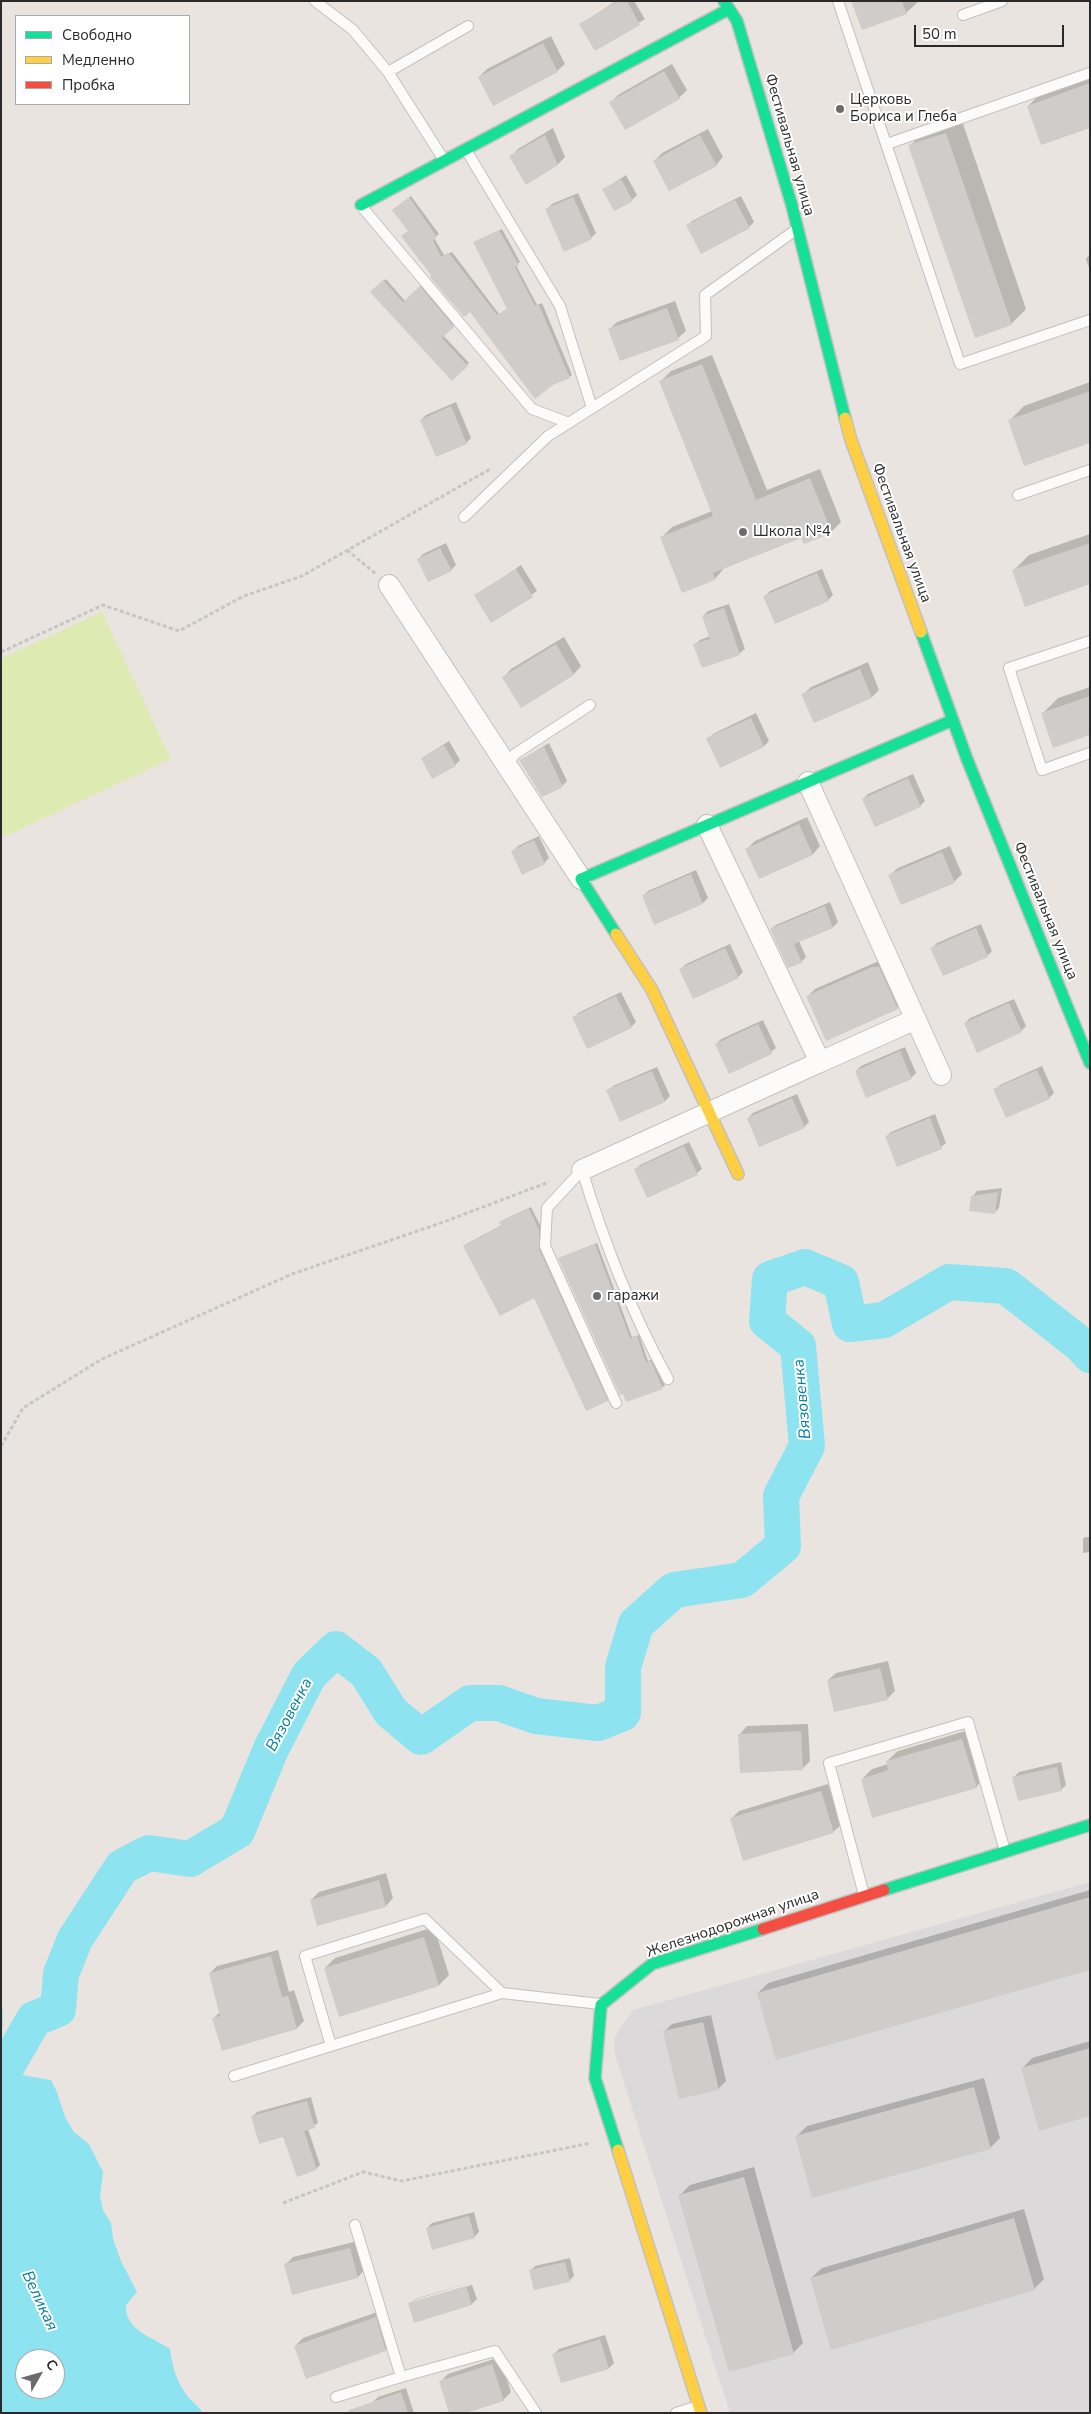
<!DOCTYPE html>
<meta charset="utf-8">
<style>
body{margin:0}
#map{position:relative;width:1091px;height:2414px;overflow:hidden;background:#e9e4df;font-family:"Nunito Sans",sans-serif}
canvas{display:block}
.frame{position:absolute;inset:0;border:2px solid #2a2a2a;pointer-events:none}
.legend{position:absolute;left:15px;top:15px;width:175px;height:90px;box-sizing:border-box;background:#fff;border:1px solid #aaa;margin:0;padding:6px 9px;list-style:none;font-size:15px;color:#2a2a2a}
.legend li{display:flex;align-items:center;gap:10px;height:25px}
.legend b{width:25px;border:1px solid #aaa}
.north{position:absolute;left:15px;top:2349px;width:50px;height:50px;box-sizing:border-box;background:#fff;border:1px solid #aaa;border-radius:50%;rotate:52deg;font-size:14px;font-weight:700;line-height:20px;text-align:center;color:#2a2a2a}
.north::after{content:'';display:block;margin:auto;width:18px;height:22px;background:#6d6b69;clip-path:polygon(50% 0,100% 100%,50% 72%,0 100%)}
.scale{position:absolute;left:914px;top:25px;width:150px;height:22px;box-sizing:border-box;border:2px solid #2a2a2a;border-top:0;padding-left:6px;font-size:15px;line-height:18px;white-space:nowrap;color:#2a2a2a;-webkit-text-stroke:4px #fff;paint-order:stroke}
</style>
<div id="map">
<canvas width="1091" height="2414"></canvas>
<div class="frame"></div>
<ul class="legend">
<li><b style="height:6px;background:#16e098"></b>Свободно</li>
<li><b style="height:6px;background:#ffcf43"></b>Медленно</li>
<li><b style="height:6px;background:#f24e42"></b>Пробка</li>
</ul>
<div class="north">С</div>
<div class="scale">50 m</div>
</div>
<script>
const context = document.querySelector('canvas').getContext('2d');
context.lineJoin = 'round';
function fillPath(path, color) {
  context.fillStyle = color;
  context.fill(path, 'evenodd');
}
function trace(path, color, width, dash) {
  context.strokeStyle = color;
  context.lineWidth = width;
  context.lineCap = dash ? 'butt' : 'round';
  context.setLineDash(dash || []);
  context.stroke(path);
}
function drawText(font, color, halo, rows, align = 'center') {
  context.font = font + ' "Nunito Sans",sans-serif';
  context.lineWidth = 4;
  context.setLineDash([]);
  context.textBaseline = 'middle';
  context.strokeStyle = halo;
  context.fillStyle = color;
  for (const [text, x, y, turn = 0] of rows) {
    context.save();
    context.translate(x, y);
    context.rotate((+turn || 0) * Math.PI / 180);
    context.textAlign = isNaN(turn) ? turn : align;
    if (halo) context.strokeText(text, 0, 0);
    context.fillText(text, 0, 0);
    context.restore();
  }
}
fillPath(new Path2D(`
 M1090 1882V2413H730L615 2055 614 2039 622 2025 633 2010Z`), '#dcd9db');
fillPath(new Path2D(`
 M102 612 171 759 1 838V659Z`), '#ddebb2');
fillPath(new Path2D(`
 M1 1998 3 2014 2 2038 7 2066 21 2075 51 2080 57 2092 65 2117 74 2132 89 2144 103 2172 100 2197 103 2210 111 2223 113 2239 121 2261 137 2292 126 2305C124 2330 153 2337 170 2349 172 2366 177 2384 189 2398 194 2403 199 2407 203 2413H1ZM25 2359H55V2389H25Z`), '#8de4f0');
fillPath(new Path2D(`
 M616 1H634L645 19 595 50 581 24Z
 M853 1H919L906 13Z
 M551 36 565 64 557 71 479 77 487 69Z
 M672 64 687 90 679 98 611 102 618 95Z
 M1090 74V126L1028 106 1043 91Z
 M961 118 1026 309 1011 324 910 146 925 130Z
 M553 128 565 157 558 164 526 183 511 157 518 149Z
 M708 129 723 157 716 165 654 161 662 153Z
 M626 175 637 195 632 200 603 190Z
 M578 193 596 233 591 238 547 209 552 204Z
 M411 196 439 234 434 238 444 255 452 252 499 314 509 308 474 243 502 229 520 262 516 265 537 305 542 303 572 375 569 377 552 384 433 275 396 208Z
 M741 196 754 222 749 227 701 252 688 225 692 221Z
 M1090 254V271L1086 259Z
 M386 279 405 301 422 285 455 324 443 335 469 363 452 379 372 292Z
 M675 301 686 331 678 338 609 330 617 322Z
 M712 355 767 490 820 469 841 522 831 532 802 536 725 567 715 579 661 538 672 527 712 511 660 382 671 371Z
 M1090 382V441L1009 421 1024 406Z
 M456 402 471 438 466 443 421 420 426 415Z
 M1090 534V583L1014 570 1029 555Z
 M446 543 456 565 451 570 418 559 423 554Z
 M521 565 537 591 492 621 476 596Z
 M822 569 833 595 828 600 765 596 770 591Z
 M729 604 745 649 740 653 702 666 695 645 700 640 710 636 703 616 708 611Z
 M564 637 581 666 574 674 521 706 504 677 511 669Z
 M868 662 879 690 872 697 815 722 803 695 811 687Z
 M1090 687V734L1043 713 1058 698Z
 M756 713 769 741 764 746 721 766 708 739 713 734Z
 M449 741 460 760 455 765 422 758Z
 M549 743 567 781 562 786 521 760Z
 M913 774 925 801 920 806 863 799 868 794Z
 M807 817 820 846 813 854 760 878 747 849 755 841Z
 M539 836 549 858 544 863 513 851 518 846Z
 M950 846 962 874 954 882 890 875 898 868Z
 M696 870 708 898 703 903 655 923 643 896 648 891Z
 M830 902 838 922 833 927 799 941 806 957 801 962 771 929 776 925Z
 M981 924 992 951 987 956 932 948 937 943Z
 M730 944 743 972 738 977 681 969 686 964Z
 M881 960 905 1001 897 1008 807 997 815 989Z
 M621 992 636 1022 631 1027 574 1018 578 1013Z
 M1014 999 1026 1026 1021 1031 965 1023 970 1018Z
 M763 1020 776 1048 771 1052 729 1072 716 1044 721 1039Z
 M905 1047 916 1073 911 1078 856 1071 861 1066Z
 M1042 1066 1054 1093 1049 1098 995 1090 1000 1085Z
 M657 1067 670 1096 665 1101 620 1120 608 1091 613 1086Z
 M797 1094 809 1122 804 1127 748 1118 753 1113Z
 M935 1114 946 1143 941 1147 886 1137 891 1132Z
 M689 1142 702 1169 697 1173 635 1170 640 1165Z
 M1002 1188 999 1208 994 1213 972 1197 977 1191Z
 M531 1207 541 1227 540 1246 609 1398 607 1400 535 1296 466 1244 502 1225 503 1220Z
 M597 1243 632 1337 639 1335 648 1361 653 1359 665 1386 627 1401 559 1258Z
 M1085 1537H1090V1552L1083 1553V1539Z
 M888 1661 895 1691 887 1699 828 1680 836 1673Z
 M808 1724 810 1761 802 1769 740 1734 747 1726Z
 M972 1729 986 1776 976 1787 862 1779 872 1769 888 1764 887 1761 898 1751Z
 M1061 1762 1066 1785 1061 1790 1014 1777 1019 1772Z
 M828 1784 841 1825 833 1832 731 1819 739 1811Z
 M386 1873 393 1898 386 1906 318 1925 311 1900 319 1892Z
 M1090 1890V1968L758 1993 768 1983Z
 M434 1927 449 1975 439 1985 340 2015 325 1968 335 1958Z
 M278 1950 289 1992 294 1990 304 2021 297 2028 223 2050 214 2018 221 2011 210 1973 217 1966Z
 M711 2015 726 2081 719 2088 680 2097 665 2031 672 2024Z
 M1090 2041V2115L1022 2069 1032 2058Z
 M984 2078 1000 2138 990 2148 797 2136 807 2126Z
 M311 2097 318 2123 308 2129 320 2165 316 2169 284 2136 253 2116 257 2112Z
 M754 2167 803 2343 793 2353 680 2195 690 2185Z
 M1024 2209 1044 2279 1034 2289 811 2278 822 2268Z
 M474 2212 479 2232 474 2237 427 2228 432 2223Z
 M358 2241 365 2269 358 2277 285 2265 293 2257Z
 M570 2258 574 2276 569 2281 530 2271 535 2266Z
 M471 2282 414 2300V2303L472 2285 477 2299 472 2304H410L415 2299Z
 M383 2310 393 2343 385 2350 295 2346 303 2338Z
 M605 2335 614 2363 609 2368 562 2382 554 2354 559 2349Z
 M500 2357 511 2392 503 2400 440 2382 448 2374Z
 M406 2388 414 2413H377L373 2402 378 2397Z`), '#0003');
trace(new Path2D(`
 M1 2068 7 2066 34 2019 58 2009 61 1974 75 1939 122 1867 149 1853 190 1859 237 1831 271 1749 309 1675 336 1649 366 1672 391 1712 421 1737 470 1703H499L536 1716 598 1723 623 1713V1667L636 1624 674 1590 742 1580 783 1546 781 1496 807 1446 798 1346 767 1321 770 1279 805 1267 841 1282 850 1324 884 1320 949 1282 1006 1286 1080 1344 1090 1355`), '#8de4f0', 36);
fillPath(new Path2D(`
 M618 1H627L640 25 595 51 579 24Z
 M851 1H902L907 14 862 30Z
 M543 43 558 72 493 106 478 77Z
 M664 71 680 99 625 130 609 102Z
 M1090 83V128L1041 145 1027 106Z
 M946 133 1012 325 975 338 908 145Z
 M545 135 558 165 526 185 509 156Z
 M700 135 717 166 669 191 653 161Z
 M621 179 633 201 614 211 602 189Z
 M409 197 437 237 433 240 441 257 449 253 497 315 507 309 473 242 499 230 519 265 515 267 535 306 539 305 570 378 553 385 535 399 470 312 464 317 430 277 431 275 401 236 408 231 392 210Z
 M573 197 592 239 564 252 545 209Z
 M735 200 750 228 701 254 686 225Z
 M383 280 403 302 420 286 454 327 442 338 468 366 452 381 370 292Z
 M667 308 679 340 620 361 608 329Z
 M702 364 756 500 810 478 832 533 804 544 801 538 713 573 715 580 682 593 660 537 713 516 659 381Z
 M1090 391V443L1024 466 1008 420Z
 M451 406 467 444 436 457 420 420Z
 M1090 543V584L1025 607 1012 570Z
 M440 548 452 571 428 582 417 559Z
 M516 569 533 597 491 623 474 595Z
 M817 573 829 601 775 624 763 596Z
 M724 608 740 655 702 668 693 644 710 639 702 616Z
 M556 644 574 675 521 708 502 677Z
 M860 669 872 698 814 723 801 694Z
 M1090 696V735L1053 748 1041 713Z
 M751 718 764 747 720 768 706 738Z
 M444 745 456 766 432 779 421 758Z
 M544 747 563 787 542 797 519 760Z
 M908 778 921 807 875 827 862 799Z
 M799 824 813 855 759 879 745 849Z
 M534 840 545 864 522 875 511 851Z
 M942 852 955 883 901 905 888 875Z
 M691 874 703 904 654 925 642 895Z
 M825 906 833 928 794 944 802 963 788 968 770 929Z
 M976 928 988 957 943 976 930 948Z
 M725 948 739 978 693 999 679 969Z
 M872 967H879L898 1009 826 1041 806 996Z
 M616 996 632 1028 587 1049 572 1017Z
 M1009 1003 1022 1032 977 1053 964 1023Z
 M758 1024 772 1054 729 1074 715 1044Z
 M900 1051 912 1079 866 1098 855 1071Z
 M1037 1070 1050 1099 1006 1118 993 1089Z
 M652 1071 665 1102 620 1122 606 1090Z
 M792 1098 805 1128 759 1147 747 1118Z
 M930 1118 942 1149 897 1167 885 1136Z
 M684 1146 698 1175 647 1198 634 1169Z
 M998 1192 995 1214 969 1211 971 1196Z
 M529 1208 539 1230V1249L608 1401 586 1411 534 1298 500 1316 463 1246 501 1226 499 1222Z
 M595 1244 630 1338 637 1336 646 1362 651 1361 663 1389 626 1402 623 1394 620 1395 558 1258Z
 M880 1668 888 1700 834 1712 827 1680Z
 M801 1731 803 1770 740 1773 738 1734Z
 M962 1739 977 1788 872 1818 861 1779 888 1770 886 1761Z
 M1057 1767 1062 1791 1018 1801 1012 1777Z
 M821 1791 834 1833 743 1861 730 1818Z
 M379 1880 386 1907 317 1926 310 1900Z
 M1090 1897V1970L776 2060 757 1993Z
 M424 1937 439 1986 339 2017 324 1968Z
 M271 1956 282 1997 288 1996 297 2029 222 2051 212 2018 220 2016 209 1973Z
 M703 2022 719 2090 679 2099 663 2031Z
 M1090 2048V2116L1039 2131 1021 2068Z
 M974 2087 991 2149 812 2198 795 2136Z
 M307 2101 315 2128 304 2131 317 2170 297 2177 283 2137 259 2144 251 2116Z
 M744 2177 794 2354 729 2372 678 2195Z
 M469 2216 475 2238 432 2250 426 2228Z
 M1014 2218 1035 2290 831 2350 810 2278Z
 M350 2248 358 2278 292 2295 284 2264Z
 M565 2262 570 2282 534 2290 529 2270Z
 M466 2286 472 2305 414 2323 408 2303Z
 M376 2317 386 2351 306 2379 294 2346Z
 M600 2339 609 2369 561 2383 552 2354Z
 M492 2364 504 2401 466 2413H449L439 2381Z
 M401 2392 408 2413H349V2410Z`), '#cfccc9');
const lane = new Path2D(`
 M315 1 353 30 388 72
 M838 1 960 364 1090 320
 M963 15 1002 1
 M887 144 1090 73
 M466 150 560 306 592 408
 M444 160 388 72 468 26
 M362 207 532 409 569 423
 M1018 495 1090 470
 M464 517 548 436 706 336 705 295 797 229
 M1090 641 1009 668 1042 770 1090 753
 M507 765 515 754 590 705
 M582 1170 547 1208 545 1246 616 1403
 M582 1170C605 1245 630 1309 668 1379
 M864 1895 829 1763 968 1722 1005 1851
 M331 2046 305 1956 425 1919 502 1993 600 2004
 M234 2076 502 1993
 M355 2225 401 2377 495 2351 536 2413
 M336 2397 401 2377
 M676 2413 698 2406`);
const street = new Path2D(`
 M389 585 581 879
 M808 782 941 1075
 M707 825 820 1062 916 1019
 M582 1170 820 1062`);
const fast = new Path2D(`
 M724 1 737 21 792 206 845 418
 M361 205 729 9
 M921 632 967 759 1090 1063
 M616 934 581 879 953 720
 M884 1890 1090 1825
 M618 2150 595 2078 601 2005 652 1964 763 1929`);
const slow = new Path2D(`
 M845 418 851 440 921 632
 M616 934 652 990 738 1174
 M618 2150 701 2413`);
const jam = new Path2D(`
 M763 1929 884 1890`);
trace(lane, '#c2c1c1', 12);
trace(street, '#c2c1c1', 22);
trace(fast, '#c2c1c1', 14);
trace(slow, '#c2c1c1', 14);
trace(jam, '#c2c1c1', 14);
trace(new Path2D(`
 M347 550 376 574
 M1 652 103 605 179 631 244 596 302 576 492 468
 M1 1446 23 1408 102 1359 292 1274 438 1224 549 1182
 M283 2203 363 2172 402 2181 591 2143`), '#c6c6c5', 3, [4, 2.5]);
trace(lane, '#fcfbfa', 10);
trace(street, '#fcfbfa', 20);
trace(fast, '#16e098', 11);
trace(slow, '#ffcf43', 11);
trace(jam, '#f24e42', 11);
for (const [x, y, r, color] of [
 [840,109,5,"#6d6b69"],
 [743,532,5,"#6d6b69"],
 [597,1296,5,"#6d6b69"]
]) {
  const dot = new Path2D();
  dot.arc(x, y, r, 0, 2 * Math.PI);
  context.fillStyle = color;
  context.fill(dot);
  trace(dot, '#fff', 2);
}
drawText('15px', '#2a2a2a', '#fff', [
 ["Церковь",850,100],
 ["Бориса и Глеба",850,117],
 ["Школа №4",753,532],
 ["гаражи",607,1296]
], 'left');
drawText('15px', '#2a2a2a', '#fff', [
 ["Фестивальная улица",789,145,74],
 ["Фестивальная улица",901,533,70],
 ["Фестивальная улица",1045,911,68],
 ["Железнодорожная улица",733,1924,-19]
]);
drawText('italic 16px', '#057d9e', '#fff', [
 ["Вязовенка",803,1399,-95],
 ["Вязовенка",290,1715,-62],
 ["Великая",39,2301,65]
]);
</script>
